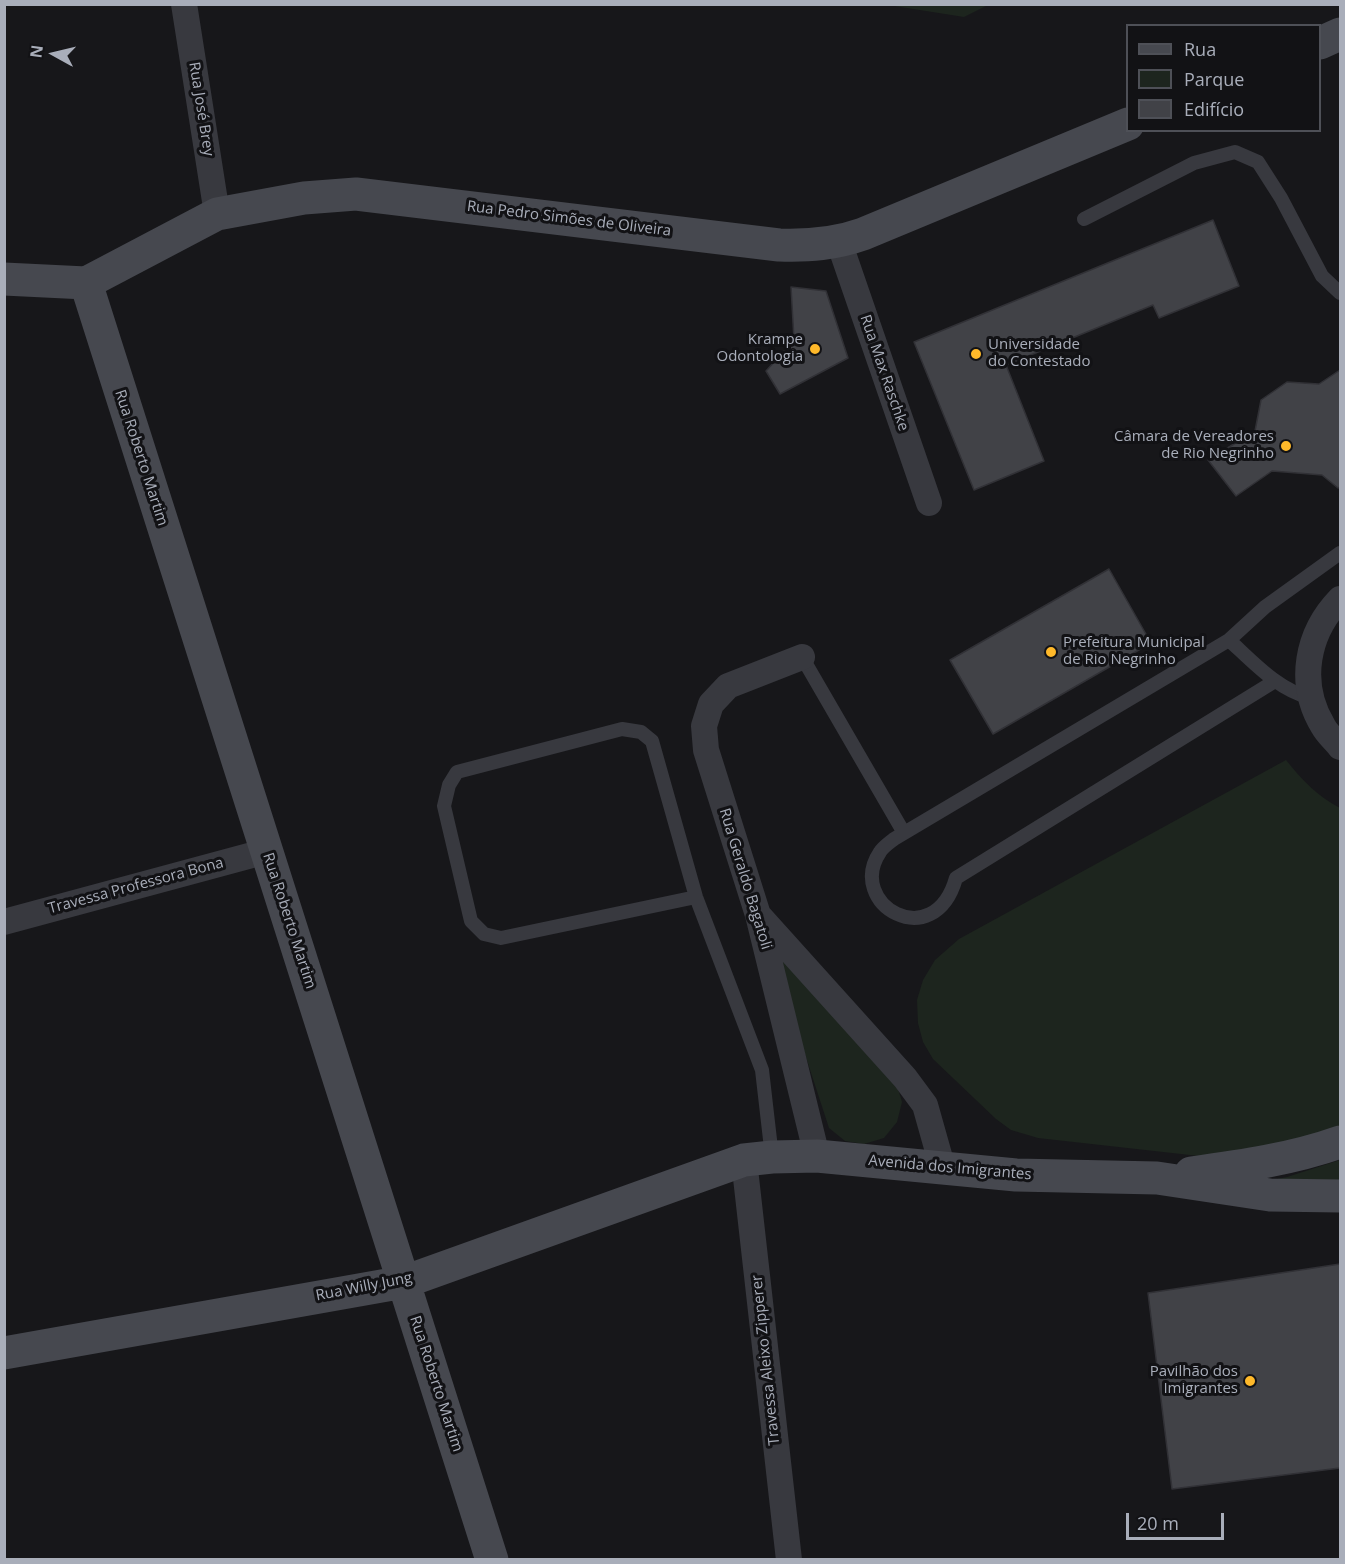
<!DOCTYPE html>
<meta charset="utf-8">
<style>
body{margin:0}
#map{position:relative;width:1345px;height:1564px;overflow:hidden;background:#17171a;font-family:"Open Sans",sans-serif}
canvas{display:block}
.frame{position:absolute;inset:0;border:6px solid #a9aeba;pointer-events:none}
.legend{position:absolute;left:1126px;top:24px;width:195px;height:108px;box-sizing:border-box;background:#121215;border:2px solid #4e5057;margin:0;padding:8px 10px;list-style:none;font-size:18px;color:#a9aeba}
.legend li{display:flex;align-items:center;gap:12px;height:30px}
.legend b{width:30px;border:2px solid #4e5057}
.north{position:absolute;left:24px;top:24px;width:60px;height:60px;-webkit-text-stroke:4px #121215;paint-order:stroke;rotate:278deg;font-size:16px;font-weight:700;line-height:24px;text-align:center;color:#a9aeba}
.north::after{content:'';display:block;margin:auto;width:21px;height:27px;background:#a9aeba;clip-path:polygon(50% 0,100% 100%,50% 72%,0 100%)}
.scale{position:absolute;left:1126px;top:1513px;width:98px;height:27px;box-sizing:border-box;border:3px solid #a9aeba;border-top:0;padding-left:8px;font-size:18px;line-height:21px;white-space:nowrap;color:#a9aeba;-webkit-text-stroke:4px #121215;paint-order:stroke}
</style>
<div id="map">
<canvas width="1345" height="1564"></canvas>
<div class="frame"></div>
<ul class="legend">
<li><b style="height:8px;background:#46484f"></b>Rua</li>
<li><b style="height:16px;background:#1d251e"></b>Parque</li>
<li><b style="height:16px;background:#414247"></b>Edifício</li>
</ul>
<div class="north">N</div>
<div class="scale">20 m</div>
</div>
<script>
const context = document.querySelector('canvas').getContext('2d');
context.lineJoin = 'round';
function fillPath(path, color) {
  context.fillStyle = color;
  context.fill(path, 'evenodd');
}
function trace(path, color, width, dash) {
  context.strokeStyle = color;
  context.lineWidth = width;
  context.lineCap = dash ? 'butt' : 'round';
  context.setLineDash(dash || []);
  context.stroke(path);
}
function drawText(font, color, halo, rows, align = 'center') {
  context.font = font + ' "Open Sans",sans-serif';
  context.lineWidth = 6;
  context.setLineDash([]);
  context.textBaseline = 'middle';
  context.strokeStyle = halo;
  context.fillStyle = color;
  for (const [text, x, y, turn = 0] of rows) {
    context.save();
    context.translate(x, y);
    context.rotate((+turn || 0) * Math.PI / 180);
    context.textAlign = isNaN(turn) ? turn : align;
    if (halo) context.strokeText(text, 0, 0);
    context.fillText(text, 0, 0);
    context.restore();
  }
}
fillPath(new Path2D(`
 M888 5 988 4V5L964 17Z
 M1286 760C1302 780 1317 796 1340 808V1125L1326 1131 1260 1151 1199 1156 1038 1138 1011 1130 996 1119 933 1059 923 1042 918 1023 917 1000 923 980 935 960 959 939Z
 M783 958 896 1082 902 1102 897 1122 884 1138 864 1144 845 1141 829 1128 775 962Z
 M1340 1160V1184L1242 1186 1287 1177Z`), '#1d251e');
const building = new Path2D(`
 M1213 220 1239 286 1159 318 1153 305 1006 365 1044 461 974 490 914 342Z
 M791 287 826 291 848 358 780 394 766 371 794 340Z
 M1340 370V487L1338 488 1322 475 1272 471 1236 496 1208 460 1255 431 1261 400 1287 382 1319 384Z
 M1109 569 1151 643 993 734 950 660Z
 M1340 1264V1468L1172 1489 1148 1293Z`);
fillPath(building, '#414247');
trace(building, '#313136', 1.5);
trace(new Path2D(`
 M1084 219 1194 163 1235 152 1258 162 1281 198 1322 276 1340 293
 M1229 640C1253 662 1278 690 1311 698
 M802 657 904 833
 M1275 681 956 878C934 956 845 904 880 852 883 847 889 843 894 839L1229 640 1265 607 1340 553
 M696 897 501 938 484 934 471 921 444 806 449 785 457 772 622 729 641 732 652 741 696 897 762 1070 772 1157`), '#38393f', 14);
trace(new Path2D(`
 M184 4 217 214
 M839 242 929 503
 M1340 599C1307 633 1297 683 1323 726 1327 734 1335 740 1340 747
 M802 657 728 686 711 704 704 726 706 750 758 915 817 1156
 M760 917 905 1078 925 1105 943 1169
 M4 922 267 851
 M744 1160 789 1560`), '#38393f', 26);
trace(new Path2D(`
 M1320 43 1340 34
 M4 279 86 283 217 214 304 198 356 194 779 245C809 246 835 244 863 234L1128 124
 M86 283 492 1560
 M1191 1173C1242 1166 1292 1159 1340 1142
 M4 1353 404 1282 744 1160 772 1157 817 1156 1016 1175 1157 1178 1270 1195 1340 1196`), '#46484f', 33);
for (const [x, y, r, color] of [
 [815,349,6,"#ffb92a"],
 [976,354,6,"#ffb92a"],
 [1286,446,6,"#ffb92a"],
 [1051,652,6,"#ffb92a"],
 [1250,1381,6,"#ffb92a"]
]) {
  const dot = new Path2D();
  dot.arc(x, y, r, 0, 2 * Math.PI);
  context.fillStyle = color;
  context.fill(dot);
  trace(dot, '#121215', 2);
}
drawText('15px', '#a9aeba', '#121215', [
 ["Rua José Brey",201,109,81],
 ["Rua Pedro Simões de Oliveira",569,219,7],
 ["Rua Max Raschke",884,373,71],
 ["Rua Roberto Martim",141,458,72],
 ["Rua Geraldo Bagatoli",745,879,73],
 ["Travessa Professora Bona",136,886,-15],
 ["Rua Roberto Martim",289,921,72],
 ["Avenida dos Imigrantes",950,1168,5],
 ["Rua Willy Jung",364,1287,-11],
 ["Travessa Aleixo Zipperer",766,1360,-96],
 ["Rua Roberto Martim",436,1384,72]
]);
drawText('15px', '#a9aeba', '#121215', [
 ["Krampe",803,340],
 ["Odontologia",803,357],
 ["Universidade",988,345,"left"],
 ["do Contestado",988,362,"left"],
 ["Câmara de Vereadores",1274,437],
 ["de Rio Negrinho",1274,454],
 ["Prefeitura Municipal",1063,643,"left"],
 ["de Rio Negrinho",1063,660,"left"],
 ["Pavilhão dos",1238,1372],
 ["Imigrantes",1238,1389]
], 'right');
</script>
